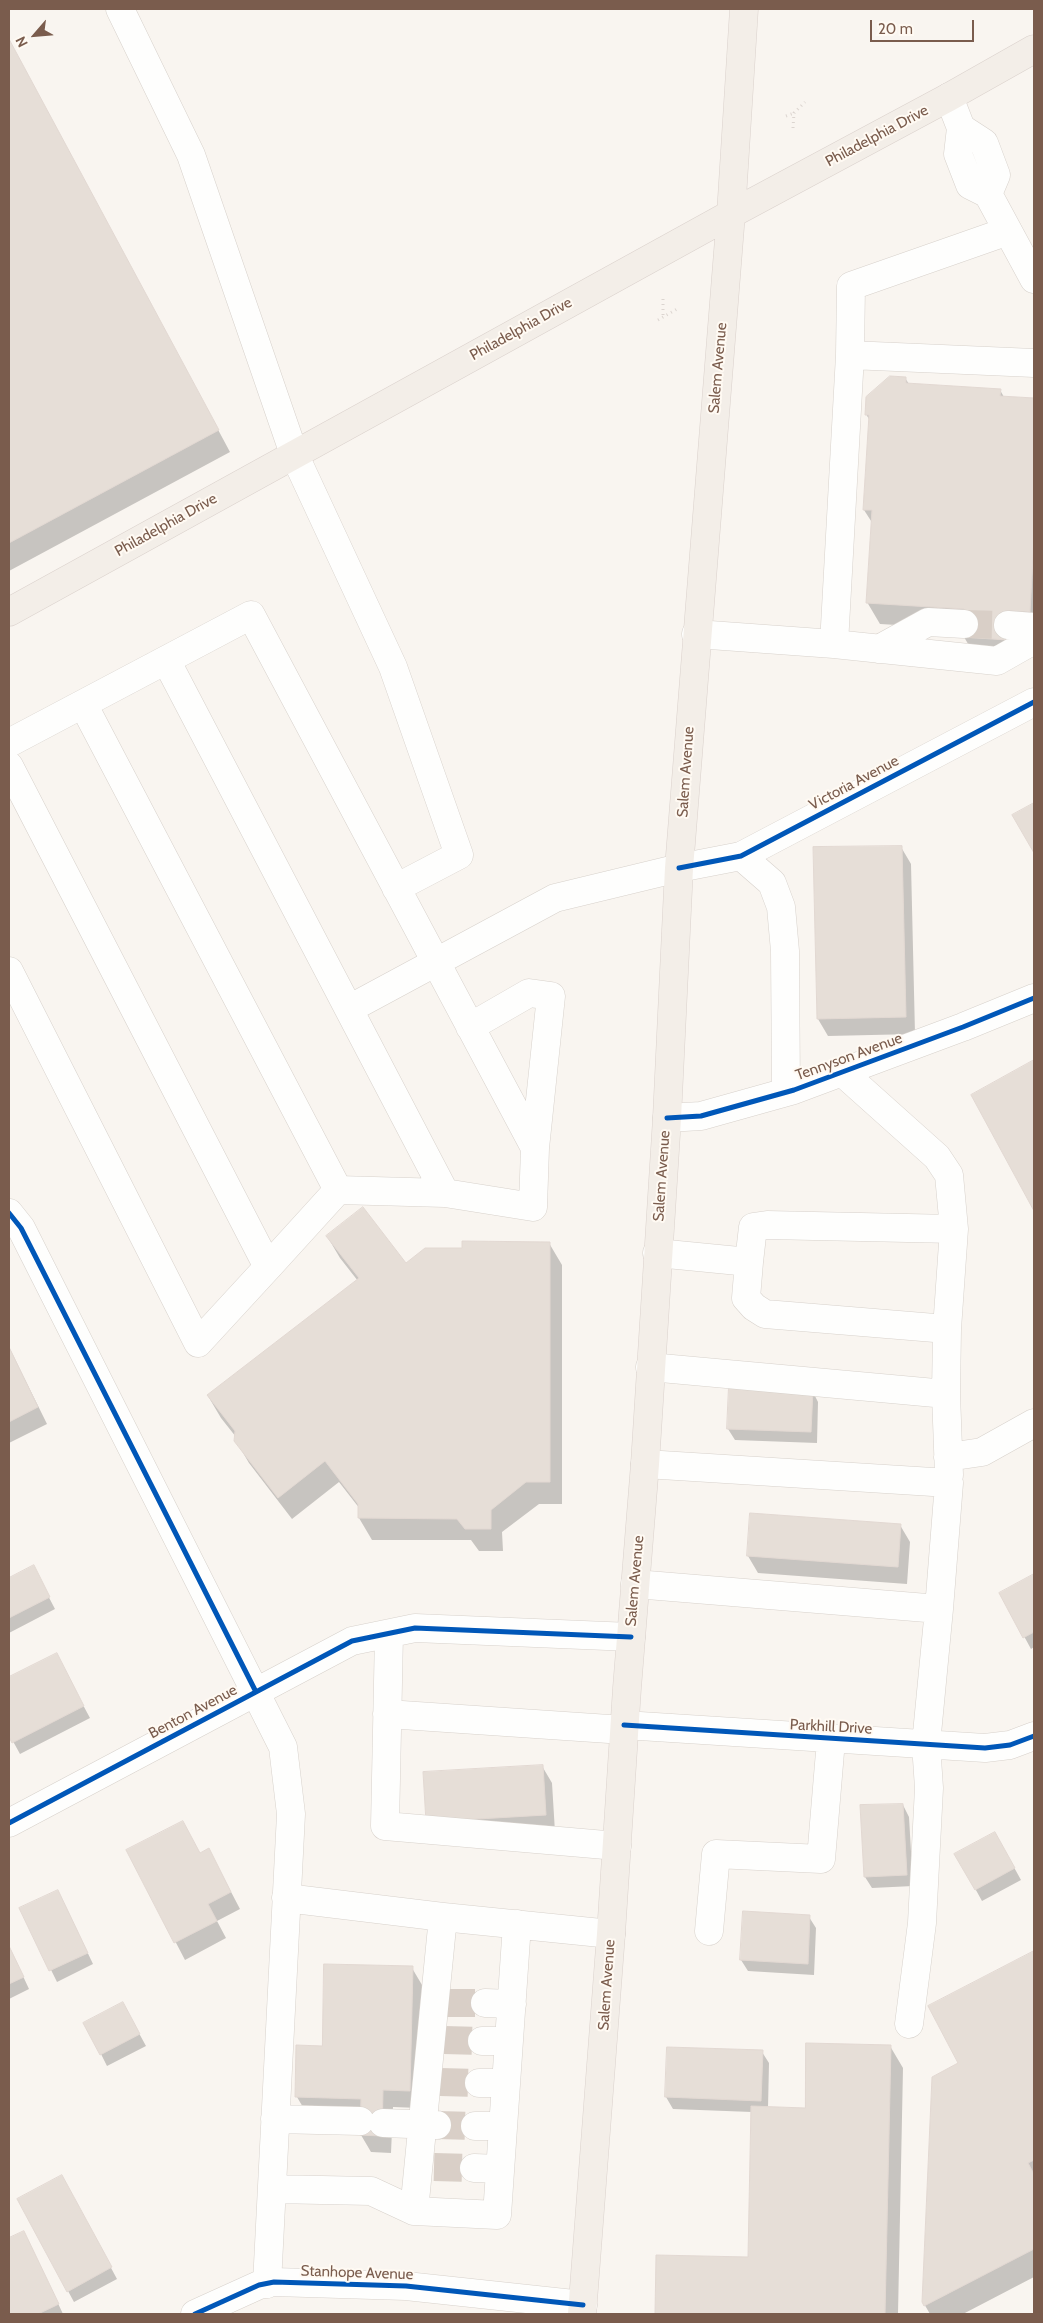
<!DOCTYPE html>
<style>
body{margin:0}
#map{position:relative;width:1043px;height:2323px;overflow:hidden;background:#f9f5f0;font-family:Cabin,sans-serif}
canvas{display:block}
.frame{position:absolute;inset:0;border:10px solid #7a5c4d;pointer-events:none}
.north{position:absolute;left:10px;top:10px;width:50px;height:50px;-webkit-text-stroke:4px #fffaf3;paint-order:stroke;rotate:243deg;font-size:14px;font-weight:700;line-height:20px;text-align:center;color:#7a5c4d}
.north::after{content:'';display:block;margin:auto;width:18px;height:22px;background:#7a5c4d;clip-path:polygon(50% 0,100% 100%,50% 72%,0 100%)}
.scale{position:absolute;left:870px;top:20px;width:104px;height:22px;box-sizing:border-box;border:2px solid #7a5c4d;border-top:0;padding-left:6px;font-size:15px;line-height:18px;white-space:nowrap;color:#7a5c4d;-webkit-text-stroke:4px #fffaf3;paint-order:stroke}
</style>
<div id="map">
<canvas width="1043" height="2323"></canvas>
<div class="frame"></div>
<div class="north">N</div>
<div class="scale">20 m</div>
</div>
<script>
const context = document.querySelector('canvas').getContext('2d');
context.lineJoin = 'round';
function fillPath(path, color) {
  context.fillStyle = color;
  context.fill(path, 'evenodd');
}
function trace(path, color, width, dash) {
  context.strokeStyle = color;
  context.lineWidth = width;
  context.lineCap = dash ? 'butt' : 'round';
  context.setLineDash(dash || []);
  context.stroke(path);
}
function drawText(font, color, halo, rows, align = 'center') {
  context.font = font + ' Cabin,sans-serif';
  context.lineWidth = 4;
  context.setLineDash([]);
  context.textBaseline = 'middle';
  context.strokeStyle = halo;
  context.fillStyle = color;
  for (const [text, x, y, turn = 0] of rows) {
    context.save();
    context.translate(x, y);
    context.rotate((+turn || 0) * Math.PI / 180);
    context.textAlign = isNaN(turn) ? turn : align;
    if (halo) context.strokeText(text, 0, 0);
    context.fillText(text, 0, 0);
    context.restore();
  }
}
fillPath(new Path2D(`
 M9 40 230 452 9 571Z
 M905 378 909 384 1000 390 1004 397 1034 399V633L977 659 964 637 965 629 880 624 867 602 873 524 864 510 870 421 866 414Z
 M901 847 911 864 915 1034 828 1036 818 1019Z
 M1034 1061V1208L972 1095Z
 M327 1236 405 1265 463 1249 549 1243 562 1265V1504H539L502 1532 503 1551H479L471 1540H372L359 1518 360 1509 339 1482 292 1519 249 1463 236 1441V1437L221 1418 208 1396 358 1281 340 1258Z
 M9 1347 47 1424 9 1443Z
 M812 1390 818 1402 817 1443 735 1440 728 1429Z
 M900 1525 910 1542 907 1584 758 1573 748 1556Z
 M33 1567 55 1609 9 1633V1580Z
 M1034 1575V1647L1031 1649 1001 1594Z
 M56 1655 90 1718 20 1754 9 1734V1679Z
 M542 1766 552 1783 555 1832 437 1838Z
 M903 1805 909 1817 913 1886 872 1888 865 1877Z
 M995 1833 1021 1880 982 1901 956 1854Z
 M128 1851 200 1854 218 1867 240 1909 217 1921 226 1938 185 1960Z
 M64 1903 93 1964 57 1982 21 1909Z
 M809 1917 816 1928 814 1975 748 1971 741 1960Z
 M9 1946 29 1989 9 1999Z
 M1034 1953V2277L963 2314H930L923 2302 960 2064 930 2007Z
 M412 1968 422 1985 419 2108 393 2107 391 2153 371 2152 361 2135V2115L307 2114 297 2097 323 2047Z
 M129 2015 146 2046 107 2066 101 2054Z
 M890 2046 903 2068 898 2314H657L658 2256 749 2258 752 2112 673 2109 666 2097 668 2048 762 2052 769 2063 768 2108 806 2109Z
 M68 2188 117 2279 74 2302 68 2291Z
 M24 2233 30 2244 63 2314H9V2240Z`), '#0003');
const building = new Path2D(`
 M9 39 219 430 9 543Z
 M890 376 906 377V383L1001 389 1000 396 1034 398V539L1030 612 1009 611 1007 640 963 637 964 609 866 603 872 510H863L869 415H865L866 397Z
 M1034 803V853L1012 815Z
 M902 846 906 1017 817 1019 813 847Z
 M1034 1060V1211L971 1095Z
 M363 1207 406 1263 425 1248H462V1241L550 1242V1482H526L491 1510V1529H465L457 1519 358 1518V1504L325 1461 278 1498 234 1441 235 1431 207 1395 359 1278 326 1236Z
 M9 1347 38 1407 9 1422Z
 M729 1386 813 1389 811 1432 727 1429Z
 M750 1513 901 1524 898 1567 747 1556Z
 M34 1565 50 1597 9 1618V1578Z
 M1034 1574V1632L1023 1638 999 1593Z
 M57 1653 84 1706 12 1743 9 1737V1677Z
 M543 1765 546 1815 426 1822 423 1772Z
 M903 1804 907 1875 864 1877 860 1805Z
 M183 1821 200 1853 209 1848 231 1892 208 1904 217 1921 174 1943 126 1850Z
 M995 1832 1015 1868 975 1890 954 1854Z
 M58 1890 88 1953 49 1971 19 1908Z
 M743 1911 810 1915 808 1964 740 1960Z
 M9 1946 24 1977 9 1984Z
 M1034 1951V2160L1028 2163 1034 2174V2249L924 2306 922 2302 932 2077 958 2063 928 2006Z
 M324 1964 413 1966 410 2091 383 2090 382 2136 360 2135 361 2099 295 2097 296 2045 322 2046Z
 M123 2002 140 2034 100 2055 83 2023Z
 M806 2043 891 2045 885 2314H655L656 2255 748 2257 751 2106 805 2108Z
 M667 2047 763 2050 761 2101 665 2097Z
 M62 2175 112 2267 67 2292 17 2199Z
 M24 2231 59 2304 38 2314H9V2238Z`);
fillPath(building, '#e6ded7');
trace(building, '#e2d8d2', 1);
trace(new Path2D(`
 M964 624 1008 625
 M447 2003H485
 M444 2040 482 2041
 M440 2082 479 2083
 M437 2125 475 2126
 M434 2167 474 2168`), '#d9cfc7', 28, [28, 14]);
const minor = new Path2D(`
 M120 9 191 155 294 454 393 667 459 855 396 888
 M949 97 961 128 958 154 970 185 988 194 996 175 984 143 961 128
 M988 194 1034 279
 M850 355 1034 363
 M1008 625 1034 627
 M696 634 834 644 997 661 1034 640
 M834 644 850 355 851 286 1008 231
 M879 649 928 622 964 624
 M166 660 445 1193 338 1190
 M83 704 338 1190 268 1267
 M9 743 251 615 535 1148 533 1207 445 1193
 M9 766 268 1267 198 1343 9 971
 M741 856 772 883 781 907 785 951 786 1092
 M349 1009 555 898 679 868 741 856 1034 702
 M470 1027 529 993 551 996 535 1148
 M667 1118 701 1116 794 1090 963 1027 1034 998
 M9 1213 21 1228 283 1747 291 1814 267 2284
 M657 1253 749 1262 753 1227 767 1225 954 1229
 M749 1262 746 1298 754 1307 765 1314 947 1329
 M650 1367 946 1394 947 1329 954 1229 949 1175 937 1157 842 1072
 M946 1394 949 1475
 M948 1457 982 1452 1034 1423
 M635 1584 939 1609 949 1483 645 1464
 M389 1634 385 1826 617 1846
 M387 1714 624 1730
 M624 1725 985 1748 1010 1745 1034 1736
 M9 1823 352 1641 415 1628 631 1637
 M286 1898 443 1917 611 1934
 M709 1931 716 1854 821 1859 831 1740
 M485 2003 512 2004
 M909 2024 922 1923 929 1788 926 1744 939 1609
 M482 2041H509
 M479 2083H506
 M275 2119 360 2121
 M383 2123 437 2125
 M475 2126H503
 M474 2168 500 2169
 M272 2189 371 2191 414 2211 497 2215 517 1924
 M414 2211 443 1917
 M195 2314 259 2285 274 2282 406 2286 583 2305`);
const major = new Path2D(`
 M9 612 731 214 949 97 1034 49
 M582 2314 611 1934 627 1688 645 1464 667 1118 679 868 731 214 744 9`);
trace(minor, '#d7d1cb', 29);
trace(major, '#dad1cc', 29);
trace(new Path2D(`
 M786 116 794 113
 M793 128 794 113 805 102
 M663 299V317
 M658 320 677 309`), '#dcd5d0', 3, [1, 4]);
trace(minor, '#fefefd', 28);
trace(major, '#f3eee8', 28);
trace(new Path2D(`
 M679 868 741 856 1034 702
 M667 1118 701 1116 794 1090 963 1027 1034 998
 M9 1213 21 1228 256 1692
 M624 1725 985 1748 1010 1745 1034 1736
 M9 1823 352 1641 415 1628 631 1637
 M195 2314 259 2285 274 2282 406 2286 583 2305`), '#0057b8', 5);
drawText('15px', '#7a5c4d', '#fffaf3', [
 ["Philadelphia Drive",877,136,-28],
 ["Philadelphia Drive",521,329,-29],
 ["Salem Avenue",718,368,-85],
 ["Philadelphia Drive",166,525,-29],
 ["Salem Avenue",686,772,-86],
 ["Victoria Avenue",854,783,-28],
 ["Tennyson Avenue",849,1057,-20],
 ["Salem Avenue",662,1176,-86],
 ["Salem Avenue",635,1581,-85],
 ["Benton Avenue",193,1712,-28],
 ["Parkhill Drive",831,1727,3],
 ["Salem Avenue",607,1985,-86],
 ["Stanhope Avenue",357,2273,2]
]);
</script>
